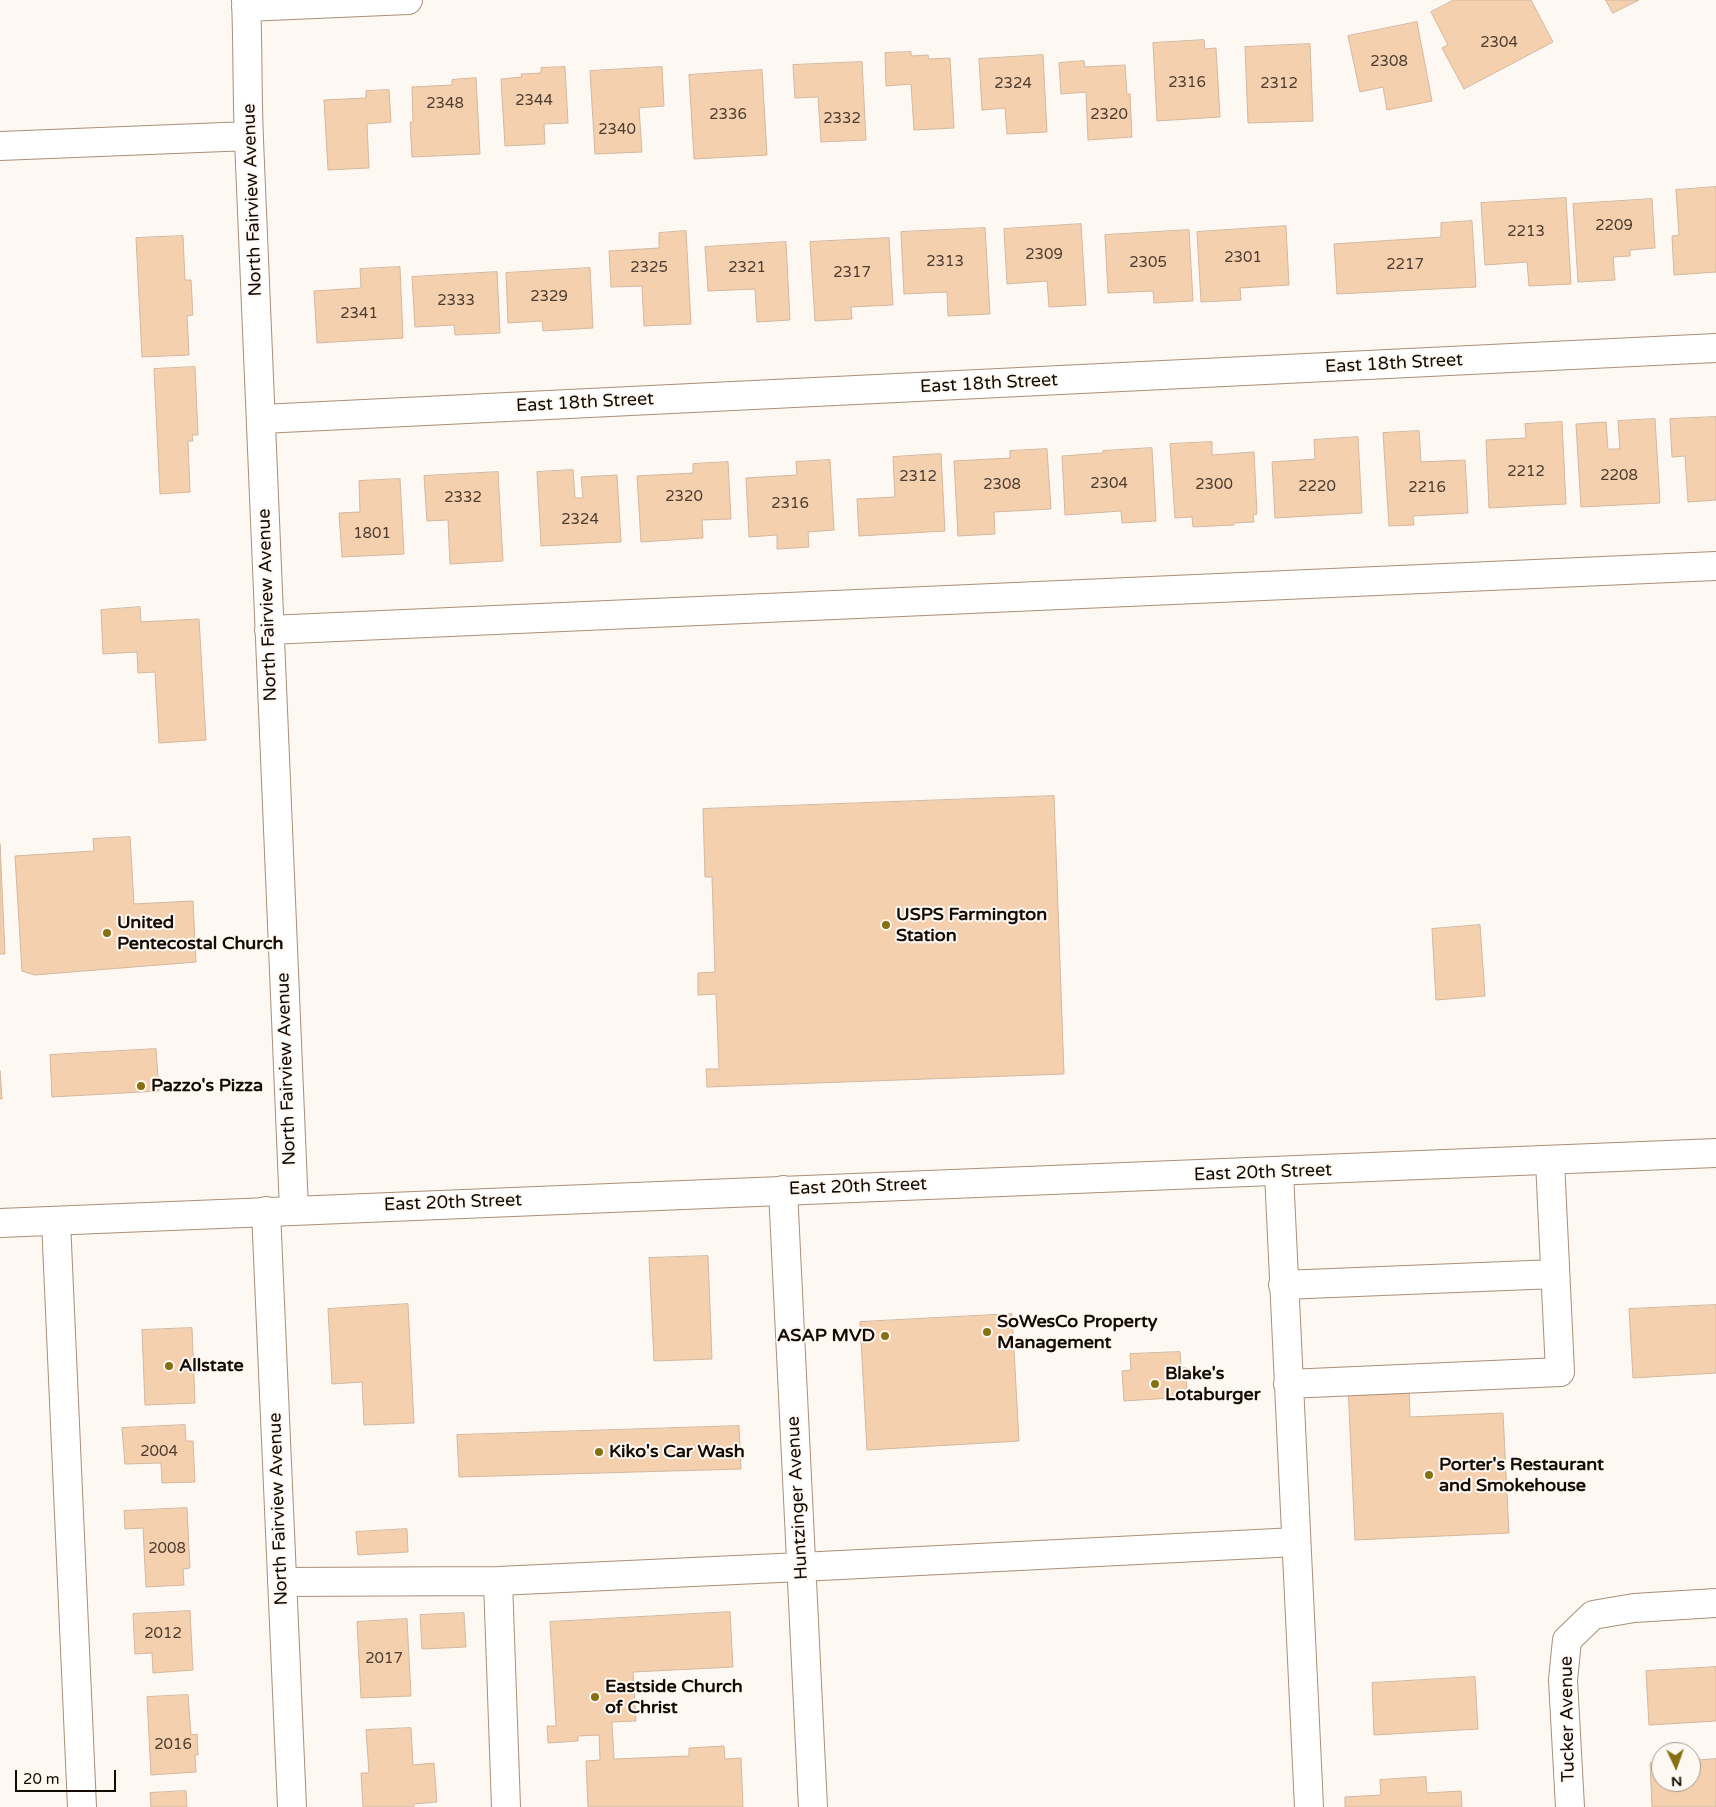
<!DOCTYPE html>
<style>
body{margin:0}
#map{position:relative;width:1716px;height:1807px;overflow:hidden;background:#fef8f3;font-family:"Varela Round",sans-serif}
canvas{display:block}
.north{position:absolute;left:1651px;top:1742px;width:50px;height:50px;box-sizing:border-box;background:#fef8f3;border:1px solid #a09993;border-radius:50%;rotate:177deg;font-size:14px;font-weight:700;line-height:20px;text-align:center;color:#140b04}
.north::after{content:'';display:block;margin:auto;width:18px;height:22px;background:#867011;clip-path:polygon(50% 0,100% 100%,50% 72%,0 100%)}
.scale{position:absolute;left:15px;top:1770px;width:101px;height:22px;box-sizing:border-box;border:2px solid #140b04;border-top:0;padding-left:6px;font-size:15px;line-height:18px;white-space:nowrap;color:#140b04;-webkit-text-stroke:4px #fef8f3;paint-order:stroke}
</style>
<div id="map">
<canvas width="1716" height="1807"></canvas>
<div class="north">N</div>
<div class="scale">20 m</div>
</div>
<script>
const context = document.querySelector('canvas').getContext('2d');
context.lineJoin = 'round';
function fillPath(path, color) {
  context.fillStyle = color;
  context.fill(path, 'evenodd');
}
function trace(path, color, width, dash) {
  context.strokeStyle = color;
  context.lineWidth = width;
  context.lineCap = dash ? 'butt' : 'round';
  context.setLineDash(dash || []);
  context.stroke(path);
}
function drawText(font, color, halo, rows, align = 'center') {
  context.font = font + ' "Varela Round",sans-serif';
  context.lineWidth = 4;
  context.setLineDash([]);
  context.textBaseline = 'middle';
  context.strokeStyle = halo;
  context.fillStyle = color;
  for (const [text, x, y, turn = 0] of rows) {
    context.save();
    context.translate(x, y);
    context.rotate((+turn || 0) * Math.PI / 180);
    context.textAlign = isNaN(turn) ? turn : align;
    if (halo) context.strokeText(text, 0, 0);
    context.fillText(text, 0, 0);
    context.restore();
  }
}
const building = new Path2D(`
 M1454 0H1531L1553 42 1464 89 1442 48 1448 45 1431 12Z
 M1606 0H1639L1613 13Z
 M1417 22 1432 101 1387 110 1383 87 1360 92 1348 36Z
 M1204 40 1205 49 1216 48 1220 117 1157 121 1153 43Z
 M1310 44 1313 121 1248 123 1245 47Z
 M911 52V56L928 55 929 59 950 58 954 128 914 130 911 84 886 86 885 53Z
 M1043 55 1047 132 1007 134 1005 108 982 110 979 59Z
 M1084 61 1085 67 1125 65 1127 94H1130L1132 137 1088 140 1086 92 1061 94 1059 63Z
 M862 62 866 140 821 142 818 97 795 98 793 65Z
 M565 67 568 123 544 124 545 144 505 146 501 79 522 77 521 74 541 73V68Z
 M662 67 664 106 639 108 642 152 595 154 590 71Z
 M762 70 767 155 694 159 689 75Z
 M476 78 480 154 412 157 410 122H413L412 87 452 85V80Z
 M389 90 391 122 367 124 369 168 328 170 324 100 366 98V91Z
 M1716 187V272L1674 275 1672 236 1679 235 1676 190Z
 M1566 198 1571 284 1529 286 1527 262 1485 265 1481 203Z
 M1652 199 1655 248 1630 250V256L1613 257 1615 280 1578 282 1573 204Z
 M1472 221 1476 287 1337 294 1334 244 1441 237V223Z
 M1081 224 1086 305 1049 307 1047 281 1007 284 1004 229Z
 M1286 226 1289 285 1240 288 1241 300 1201 302 1197 232Z
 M985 228 990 314 948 316 947 292 904 294 901 232Z
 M1189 230 1193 301 1154 303 1153 291 1108 293 1105 235Z
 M686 231 691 324 644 326 642 286 611 287 609 251 659 248V233Z
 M183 236 185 280H191L193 315 187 316 189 355 142 357 136 238Z
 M889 238 893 305 851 307 852 319 815 321 810 242Z
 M786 242 790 320 757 322 755 289 708 291 705 247Z
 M400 267 403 338 317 343 314 291 361 288 360 269Z
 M590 268 593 328 543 331 542 321 508 323 506 273Z
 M497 272 500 333 455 335 454 325 415 327 412 277Z
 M195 367 198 435H192L193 441H188L190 492 160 494 154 369Z
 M1716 417V500L1688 502 1685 456 1672 457 1670 419Z
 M1655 419 1660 503 1581 507 1576 424 1606 422 1608 449H1620L1618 421Z
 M1562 422 1566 504 1489 508 1486 440 1526 438 1525 424Z
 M1419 431 1421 462 1465 460 1468 513 1413 516 1414 525 1389 526 1383 433Z
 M1358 437 1362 513 1275 518 1272 462 1315 459 1314 440Z
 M1212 442V455L1254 452 1257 514 1253 515 1254 522 1234 523V525L1193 527 1192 517 1175 518 1170 444Z
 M1152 448 1156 521 1122 523 1121 511 1065 515 1062 456 1103 453V451Z
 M1047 449 1051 509 994 512 995 534 958 536 954 461 1010 458V451Z
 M941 454 945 531 859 536 857 499 895 497 893 457Z
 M830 460 834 530 808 532 809 547 777 549V535L749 537 746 478 797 475 796 462Z
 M728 462 731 519 702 520 703 538 641 542 637 476 693 473V464Z
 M573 470 575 498H583L581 477 617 475 621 542 541 546 537 472Z
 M498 472 503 561 450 564 448 520 427 521 424 476Z
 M400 479 404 554 342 557 339 513 360 512 359 481Z
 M140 607 141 622 199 619 206 740 159 743 155 672 138 673 137 652 103 654 101 610Z
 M1054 796 1064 1074 707 1087 706 1069H719L716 994 698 995V973L715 972 712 877H705L703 809Z
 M130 837 134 904 193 901 196 962 34 975 22 971 15 856 94 851 93 839Z
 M0 844 5 954H0Z
 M1480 925 1485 996 1436 1000 1432 929Z
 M156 1049 159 1091 52 1097 50 1055Z
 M0 1071 2 1099H0Z
 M708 1256 712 1359 654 1361 649 1258Z
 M408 1304 414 1423 364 1425 362 1382 332 1384 328 1309Z
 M1716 1305V1373L1633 1378 1629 1309Z
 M1012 1314 1019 1441 867 1450 860 1322Z
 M192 1328 195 1403 145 1405 142 1330Z
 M1180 1352 1181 1368H1186L1187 1397 1124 1401 1122 1371 1131 1370 1130 1354Z
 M1409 1382 1410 1417 1503 1413 1509 1533 1355 1540 1348 1385Z
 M185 1425 186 1441H193L195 1482 162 1483 161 1463 125 1464 122 1428Z
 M739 1426 741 1469 459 1477 457 1435Z
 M187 1508 190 1568 183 1569 184 1585 146 1587 143 1528 125 1529 124 1511Z
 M407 1529 408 1552 358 1555 356 1532Z
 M190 1611 193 1670 153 1673 152 1653 135 1654 133 1614Z
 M730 1612 733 1667 633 1672 636 1721 612 1722 614 1759 689 1756V1748L724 1746 725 1759 741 1758 743 1807H588L586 1761 600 1760 599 1735 578 1736V1741L548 1743 547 1726H556L550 1622Z
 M464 1613 466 1647 422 1649 420 1615Z
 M407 1619 411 1696 361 1698 357 1622Z
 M1716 1667V1721L1649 1725 1646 1671Z
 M1475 1677 1478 1729 1374 1735 1372 1683Z
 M188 1695 191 1735 197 1734 198 1755H195L196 1772 151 1775 147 1697Z
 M411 1728 413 1765 434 1763 437 1802 414 1804V1807H363L361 1773H369L366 1730Z
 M1716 1759V1807H1652L1650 1763H1661V1782H1691V1761Z
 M1426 1777 1427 1793 1461 1791 1462 1807H1345V1797L1381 1795 1380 1780Z
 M186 1791 187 1807H151L150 1793Z`);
fillPath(building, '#f4d0af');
trace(building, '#d3b89f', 1);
const minor = new Path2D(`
 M246 0C248 47 247 93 249 140 265 496 278 853 294 1209
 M246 7 408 0
 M0 146 249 136
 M262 419 1716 348
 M269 630 1716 566
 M1279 1173 1309 1807
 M783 1190 813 1807
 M266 1211 292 1807
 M56 1221 82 1807
 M1283 1285 1555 1274
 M1288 1384 1560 1372 1550 1161
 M498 1581 506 1807
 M282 1582 498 1581 801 1567 1296 1542
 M1570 1807 1563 1680 1567 1640 1593 1615 1634 1608 1716 1603`);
const major = new Path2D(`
 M0 1223C572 1196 1144 1179 1716 1153`);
trace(minor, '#a98f77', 30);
trace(major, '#a98f77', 30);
trace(minor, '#fff', 28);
trace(major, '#fff', 28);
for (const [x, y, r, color] of [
 [886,925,5,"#867011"],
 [107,933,5,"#867011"],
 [141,1086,5,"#867011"],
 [987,1332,5,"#867011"],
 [885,1336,5,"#867011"],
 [169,1366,5,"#867011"],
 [1155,1384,5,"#867011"],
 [599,1452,5,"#867011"],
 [1429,1475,5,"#867011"],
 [595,1697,5,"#867011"]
]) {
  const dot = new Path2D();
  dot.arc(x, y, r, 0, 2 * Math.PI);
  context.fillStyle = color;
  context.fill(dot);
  trace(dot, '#fef8f3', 2);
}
drawText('15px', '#4c3c2f', null, [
 ["2304",1499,43],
 ["2308",1389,62],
 ["2316",1187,83],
 ["2324",1013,84],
 ["2312",1279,84],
 ["2344",534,101],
 ["2348",445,104],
 ["2336",728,115],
 ["2320",1109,115],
 ["2332",842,119],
 ["2340",617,130],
 ["2209",1614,226],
 ["2213",1526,232],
 ["2309",1044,255],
 ["2301",1243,258],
 ["2313",945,262],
 ["2305",1148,263],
 ["2217",1405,265],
 ["2325",649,268],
 ["2321",747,268],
 ["2317",852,273],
 ["2329",549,297],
 ["2333",456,301],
 ["2341",359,314],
 ["2212",1526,472],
 ["2208",1619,476],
 ["2312",918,477],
 ["2304",1109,484],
 ["2308",1002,485],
 ["2300",1214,485],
 ["2220",1317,487],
 ["2216",1427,488],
 ["2320",684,497],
 ["2332",463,498],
 ["2316",790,504],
 ["2324",580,520],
 ["1801",372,534],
 ["2004",159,1452],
 ["2008",167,1549],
 ["2012",163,1634],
 ["2017",384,1659],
 ["2016",173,1745]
]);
drawText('18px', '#140b04', '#fef8f3', [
 ["North Fairview Avenue",253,200,-92],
 ["East 18th Street",1394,364,-3],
 ["East 18th Street",989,384,-3],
 ["East 18th Street",585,403,-3],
 ["North Fairview Avenue",268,605,-92],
 ["North Fairview Avenue",287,1069,-92],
 ["East 20th Street",1263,1173,-2],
 ["East 20th Street",858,1187,-2],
 ["East 20th Street",453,1203,-2],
 ["Huntzinger Avenue",798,1498,-93],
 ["North Fairview Avenue",279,1509,-92],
 ["Tucker Avenue",1568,1719,-91]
]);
drawText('bold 18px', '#140b04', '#fef8f3', [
 ["USPS Farmington",896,915],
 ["Station",896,936],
 ["United",117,923],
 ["Pentecostal Church",117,944],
 ["Pazzo's Pizza",151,1086],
 ["SoWesCo Property",997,1322],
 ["Management",997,1343],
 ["ASAP MVD",875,1336,"right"],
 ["Allstate",179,1366],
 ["Blake's",1165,1374],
 ["Lotaburger",1165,1395],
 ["Kiko's Car Wash",609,1452],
 ["Porter's Restaurant",1439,1465],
 ["and Smokehouse",1439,1486],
 ["Eastside Church",605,1687],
 ["of Christ",605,1708]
], 'left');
</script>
